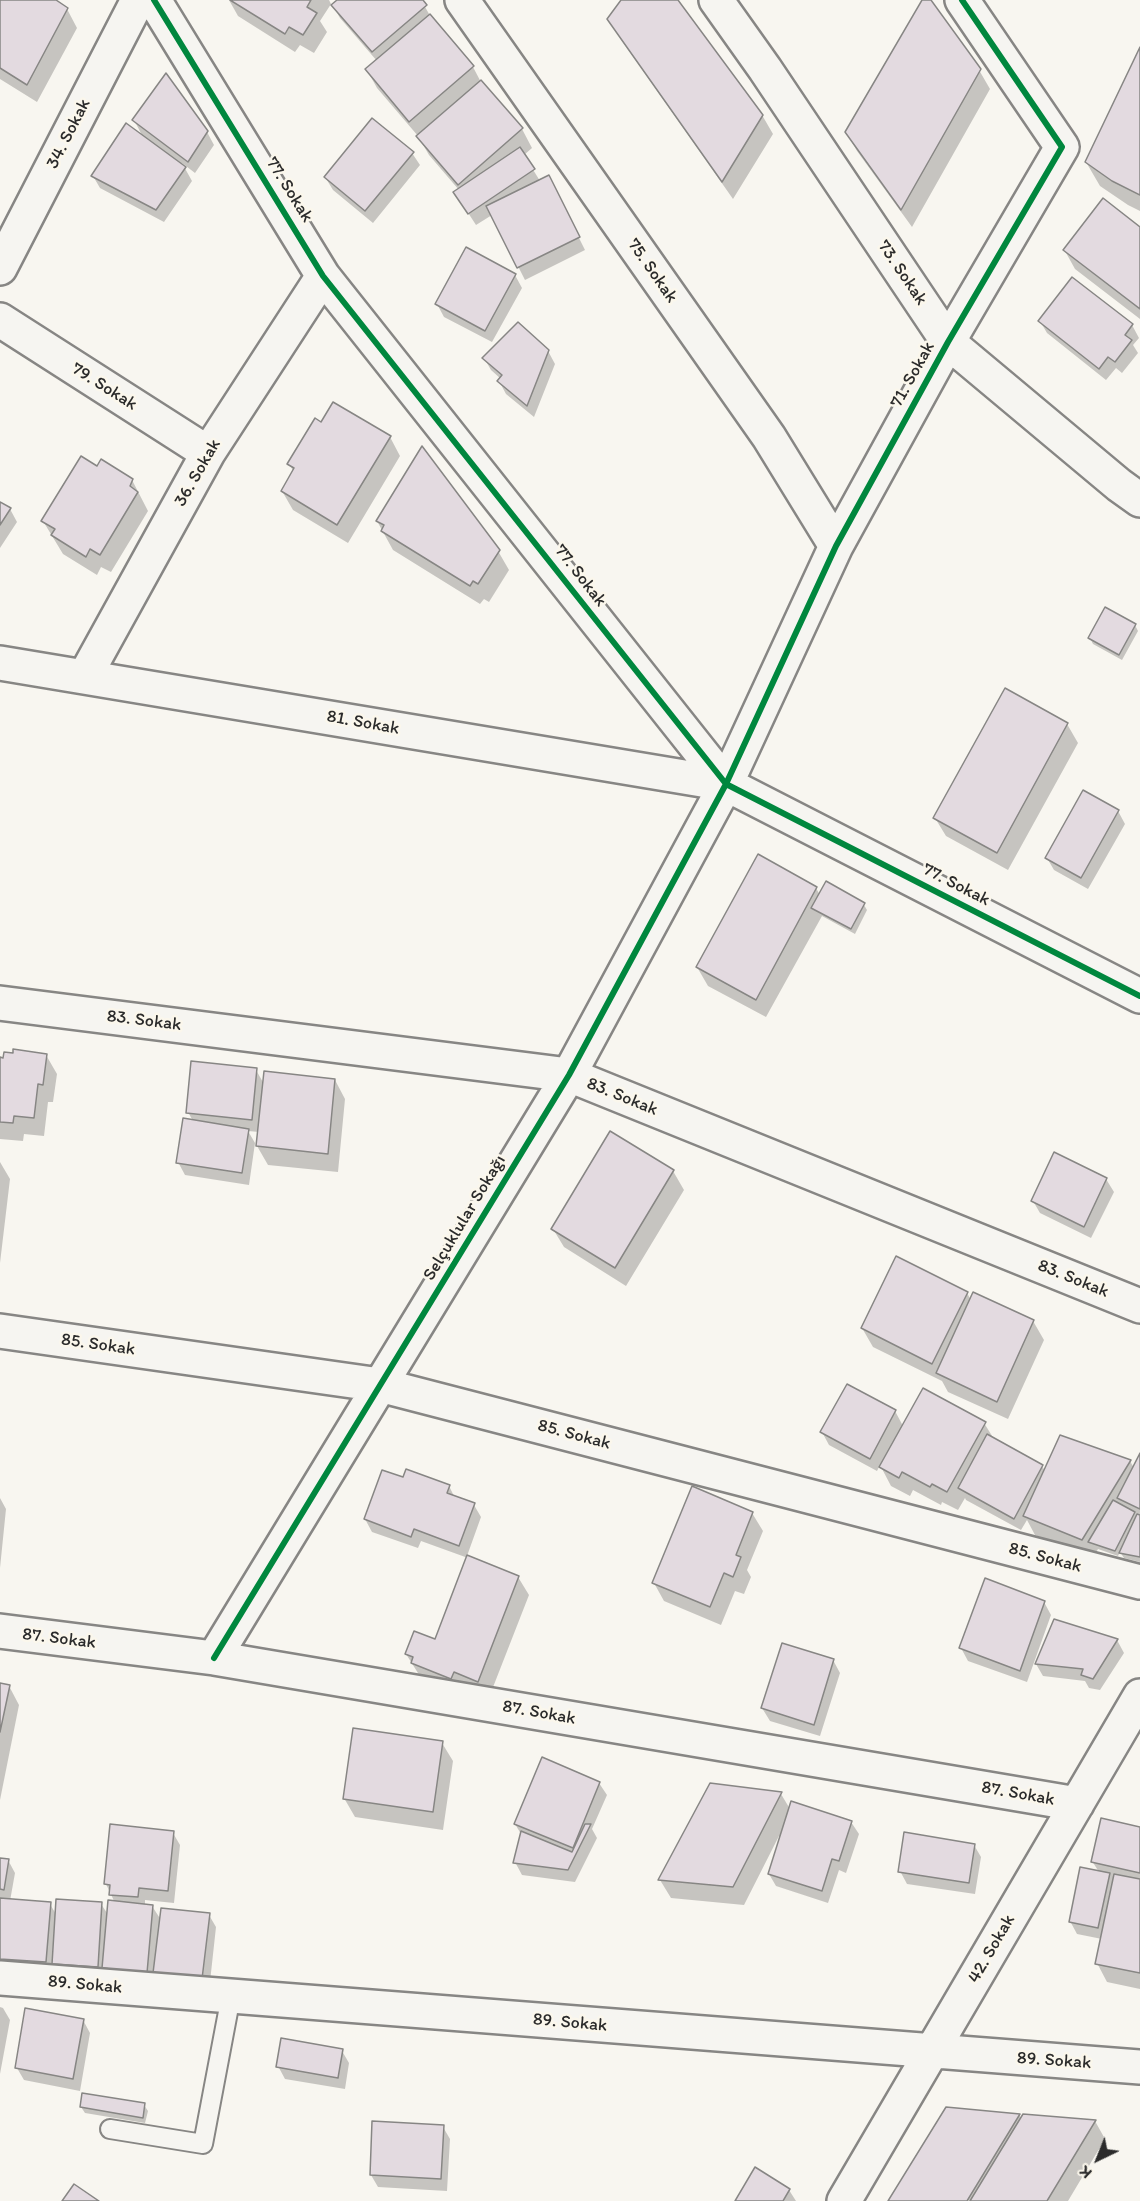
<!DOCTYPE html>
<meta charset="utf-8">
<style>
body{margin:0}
#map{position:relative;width:1140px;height:2201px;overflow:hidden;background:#f8f6f0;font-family:Itim,sans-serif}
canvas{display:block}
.north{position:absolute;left:1068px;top:2129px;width:60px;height:60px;-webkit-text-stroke:4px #fbf7ec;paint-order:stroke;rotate:223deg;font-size:16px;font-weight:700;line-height:24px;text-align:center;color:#2b2b2b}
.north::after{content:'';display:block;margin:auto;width:21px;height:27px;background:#2b2b2b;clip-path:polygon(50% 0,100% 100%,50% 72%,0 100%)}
</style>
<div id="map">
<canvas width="1140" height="2201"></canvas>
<div class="north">K</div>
</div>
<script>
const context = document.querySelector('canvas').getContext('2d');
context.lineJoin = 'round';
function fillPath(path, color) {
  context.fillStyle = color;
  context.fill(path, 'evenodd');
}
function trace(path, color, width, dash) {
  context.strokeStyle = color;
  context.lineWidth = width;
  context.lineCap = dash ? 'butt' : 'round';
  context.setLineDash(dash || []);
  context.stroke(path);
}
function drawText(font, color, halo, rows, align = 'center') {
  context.font = font + ' Itim,sans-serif';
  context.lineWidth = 5;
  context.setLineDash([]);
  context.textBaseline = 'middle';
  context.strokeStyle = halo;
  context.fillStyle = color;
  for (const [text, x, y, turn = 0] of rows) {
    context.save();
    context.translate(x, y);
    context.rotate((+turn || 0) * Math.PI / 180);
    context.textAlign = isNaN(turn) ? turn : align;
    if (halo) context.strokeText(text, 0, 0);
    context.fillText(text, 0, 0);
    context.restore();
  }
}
fillPath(new Path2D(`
 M0 0H53L67 9 77 28 37 102 0 79Z
 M229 0H329L331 4 320 21 327 32 314 53 300 45 295 52 238 16Z
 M340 0H421L432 19 473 67 483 86 522 129 532 148 524 155 540 181 555 190 585 250 525 280 492 215 476 225 463 205 459 190 429 155 418 136 377 88 367 70 377 61 340 18 333 6Z
 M623 0H676L762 115 773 134 733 199 620 38 609 19Z
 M924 0H929L979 70 990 89 912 227 857 151 846 132Z
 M1140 51V211L1128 205 1100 186 1086 162Z
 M134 120 207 132 214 145 195 173 182 163 192 181 164 222 100 188 93 176 144 139Z
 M412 153 420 165 373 223 333 190 325 177Z
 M1140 229V319L1075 269 1065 251Z
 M515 275 522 288 492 342 444 317 437 304Z
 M1040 321 1132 325 1139 338 1133 345 1138 353 1122 373 1116 368 1106 380 1047 333Z
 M548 351 555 364 534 417 506 394 499 381 501 379 491 370 484 358Z
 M322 424 390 437 400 456 348 543 293 510 282 491 294 472 289 464Z
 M97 468 132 480 148 511 111 572 101 567 97 575 63 554 43 521Z
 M0 503 10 509 17 522 0 548Z
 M377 521 498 551 509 570 489 602 484 599 480 604 393 550Z
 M1135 625 1138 631 1122 660 1093 644 1090 638Z
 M1067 724 1078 743 1008 870 946 836 935 818Z
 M1118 811 1125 824 1088 889 1054 870 1047 858Z
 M816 888 820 895 864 905 867 910 855 934 822 916 766 1017 708 986 697 967Z
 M15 1055H46L57 1074 53 1102H48L44 1136 24 1134 23 1141 0 1139V1059H4Z
 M256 1070 264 1084 335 1080 345 1099 338 1172 268 1165 257 1146 259 1132 248 1131 255 1143 249 1185 185 1175 178 1162 193 1121 188 1112Z
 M0 1162 10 1179 0 1263Z
 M673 1171 684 1190 626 1286 564 1247 553 1229Z
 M1106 1179 1114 1192 1091 1238 1040 1213 1033 1201Z
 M967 1293 971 1300 1033 1321 1044 1340 1008 1419 948 1392 942 1381 873 1347 862 1328Z
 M895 1411 903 1426 984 1423 994 1439 1042 1466 1045 1471 1060 1437 1130 1461 1134 1468 1140 1456V1562L1124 1558 1120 1552 1118 1556 1098 1549 1093 1558 1035 1535 1027 1520 1021 1530 966 1500 965 1498 958 1510 942 1502 941 1505 913 1490 910 1496 891 1486 880 1465 877 1471 829 1445 822 1432Z
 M404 1479 449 1486 455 1498 474 1505 481 1517 467 1556 518 1577 529 1595 488 1700 423 1681 406 1654 435 1641 468 1558 421 1541 418 1548 372 1532 365 1519Z
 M0 1498 6 1509 0 1568Z
 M752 1513 763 1531 747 1570 751 1577 744 1594 735 1591 721 1625 664 1601 654 1583Z
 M1044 1602 1051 1615 1027 1682 968 1661 961 1648Z
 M1117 1640 1124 1653 1100 1690 1089 1688 1085 1681 1043 1676 1036 1664Z
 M833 1660 840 1673 820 1736 770 1721 762 1708Z
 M0 1685 9 1686 19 1705 0 1800Z
 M442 1743 453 1761 443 1830 355 1817 344 1798Z
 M599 1783 607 1795 592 1829 597 1838 575 1882 522 1875 515 1862 521 1834 515 1824Z
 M781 1794 790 1809 851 1822 859 1834 846 1873 839 1870 828 1903 776 1886 769 1874 781 1836H779L744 1905 671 1898 660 1880Z
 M1140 1829V1989L1107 1982 1097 1963 1102 1939 1077 1934 1070 1921 1099 1872 1092 1861Z
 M173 1833 180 1845 174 1903 145 1900V1905L152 1906 161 1920 209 1915 216 1927 209 1991 61 1976 53 1963 52 1974 0 1969V1859L8 1860 15 1873 10 1901 50 1904 57 1916 101 1904 109 1916 115 1903 106 1884Z
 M974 1845 981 1857 975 1894 907 1884 900 1871Z
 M0 2007 3 2008 10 2020 0 2074Z
 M83 2020 90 2033 80 2091 24 2080 17 2068Z
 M342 2051 349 2063 345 2089 285 2079 278 2066Z
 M144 2105 148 2111 145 2123 85 2113 81 2107Z
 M1019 2115 1022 2120 1095 2121 1105 2139 1068 2201H890Z
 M443 2127 450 2139 447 2191 378 2187 371 2175Z
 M789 2190 796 2201H737Z`), '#0003');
const building = new Path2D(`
 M0 0H56L68 8 27 85 0 68Z
 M230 0H311L307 7 317 13 303 35 289 27 285 34Z
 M337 0H423L427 5 372 52 331 5Z
 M621 0H678L763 115 722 182 607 19Z
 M922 0H931L981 69 901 210 845 132Z
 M430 14 474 66 409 122 365 69Z
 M1140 47V195L1112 181 1085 162Z
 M166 73 208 131 188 162 132 120Z
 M481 80 523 128 458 185 416 136Z
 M372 118 414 152 365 211 324 177Z
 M126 123 186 167 156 210 91 176Z
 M520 147 535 169 468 214 453 192Z
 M549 175 580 237 517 268 486 206Z
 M1103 198 1140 227V309L1063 250Z
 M466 247 516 274 485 331 435 304Z
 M1072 277 1133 324 1125 335 1132 340 1115 362 1108 357 1099 369 1038 321Z
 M518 322 549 350 527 406 497 381 502 375 482 358Z
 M333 402 391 436 337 525 281 491 294 468 287 464 315 418 321 422Z
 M422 446 500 550 478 584 473 581 470 586 381 531 384 525 376 521Z
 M81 456 97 466 101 459 133 479 130 486 138 492 100 555 90 549 86 557 51 535 55 529 41 521Z
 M0 502 11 508 0 525Z
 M1105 607 1136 624 1119 655 1088 638Z
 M1005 688 1068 723 997 853 933 818Z
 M1083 790 1119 810 1081 878 1045 858Z
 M758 854 817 887 756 1000 696 967Z
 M826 881 865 903 851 929 811 908Z
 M13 1049 47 1054 43 1085 38 1084 34 1118 14 1116 13 1123 0 1122V1057L3 1058 4 1052 13 1053Z
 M191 1061 257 1068 252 1120 186 1113Z
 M264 1071 335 1079 328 1154 256 1146Z
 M183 1118 249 1129 242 1173 176 1163Z
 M610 1131 674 1170 615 1268 551 1229Z
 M1054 1152 1107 1178 1084 1227 1031 1201Z
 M896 1256 968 1292 932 1364 861 1328Z
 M973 1292 1034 1320 997 1402 936 1373Z
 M847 1384 896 1410 870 1459 820 1432Z
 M923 1388 986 1422 947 1492 932 1484 930 1487 902 1472 899 1478 879 1467Z
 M987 1434 1043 1465 1014 1519 958 1488Z
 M1060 1435 1131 1460 1082 1540 1023 1516Z
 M1140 1453V1509L1117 1498Z
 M406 1469 450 1485 447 1493 475 1503 459 1546 414 1529 411 1537 364 1519 382 1470 403 1477Z
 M692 1486 753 1512 736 1555 741 1557 733 1577 724 1573 710 1607 652 1583Z
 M1113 1500 1135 1512 1115 1551 1088 1542Z
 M1137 1514 1140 1515V1557L1119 1553Z
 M467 1555 519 1576 478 1682 454 1672 451 1679 411 1663 413 1657 405 1654 414 1631 435 1639Z
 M985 1578 1045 1601 1020 1671 959 1648Z
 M1054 1619 1118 1639 1093 1679 1081 1675 1083 1669 1035 1664Z
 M782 1643 834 1659 814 1725 761 1708Z
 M0 1683 10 1685 0 1732Z
 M353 1728 443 1741 433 1812 343 1799Z
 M542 1757 600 1782 573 1848 514 1824Z
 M710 1783 782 1792 733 1887 658 1880Z
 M791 1801 852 1821 839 1861 832 1859 822 1891 768 1874Z
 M1101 1818 1140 1827V1873L1091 1862Z
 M110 1824 174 1831 168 1891 139 1888 138 1897 109 1895 110 1885 104 1884Z
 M585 1824H591L568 1870 513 1863 521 1831 572 1852Z
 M904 1832 975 1844 969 1883 898 1872Z
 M0 1858 9 1859 4 1890 0 1889Z
 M1080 1867 1110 1873 1098 1928 1069 1922Z
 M1114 1874 1140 1879V1973L1095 1964Z
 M0 1898 51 1902 46 1962 0 1959Z
 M56 1899 102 1902 98 1967 52 1964Z
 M108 1900 153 1905 147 1973 102 1968Z
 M161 1908 210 1913 202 1979 153 1973Z
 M25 2008 84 2019 73 2079 15 2068Z
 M281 2038 343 2049 338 2078 276 2067Z
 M82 2093 145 2103 143 2118 80 2107Z
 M946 2107 1020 2114 967 2201H888Z
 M1023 2114 1096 2120 1047 2201H970Z
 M372 2121 444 2125 441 2179 370 2175Z
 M755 2167 790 2189 783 2201H735Z
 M74 2184 99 2201H62Z`);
fillPath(building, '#e3dae0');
trace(building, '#878684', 1.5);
const service = new Path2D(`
 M110 2129 203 2144 231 1996`);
const minor = new Path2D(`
 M154 0 323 276 726 784 1140 996
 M462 0 769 437 836 546
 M716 0 765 69 948 342 1119 485 1140 500
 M0 268 138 0
 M0 320 208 453
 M0 663 726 784
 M85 676 208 453 323 276
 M0 1003 569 1075 1140 1306
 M0 1331 380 1385 1140 1582
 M0 1631 214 1658 1077 1804
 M214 1658 569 1075 726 784 836 546 948 342 1062 147 962 0
 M0 1978 1140 2067
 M844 2201 1140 1696`);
trace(service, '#878684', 22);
trace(minor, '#878684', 38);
trace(service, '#f6f5f1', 18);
trace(minor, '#f6f5f1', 33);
trace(new Path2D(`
 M154 0 323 276 726 784 1140 996
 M214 1658 569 1075 726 784 836 546 948 342 1062 147 962 0`), '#00873e', 6);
drawText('18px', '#2b2b2b', '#fbf7ec', [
 ["34. Sokak",69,134,-63],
 ["77. Sokak",289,190,58],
 ["75. Sokak",652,271,55],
 ["73. Sokak",902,273,56],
 ["71. Sokak",913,375,-61],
 ["79. Sokak",104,387,32],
 ["36. Sokak",198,473,-60],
 ["77. Sokak",580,576,52],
 ["81. Sokak",363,723,10],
 ["77. Sokak",956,885,27],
 ["83. Sokak",144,1021,7],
 ["83. Sokak",622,1097,22],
 ["Selçuklular Sokağı",465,1218,-59],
 ["83. Sokak",1073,1279,22],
 ["85. Sokak",98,1345,8],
 ["85. Sokak",574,1435,15],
 ["85. Sokak",1045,1558,15],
 ["87. Sokak",59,1639,7],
 ["87. Sokak",539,1713,10],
 ["87. Sokak",1018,1794,10],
 ["42. Sokak",992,1949,-60],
 ["89. Sokak",85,1985,5],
 ["89. Sokak",570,2023,5],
 ["89. Sokak",1054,2061,4]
]);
</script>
